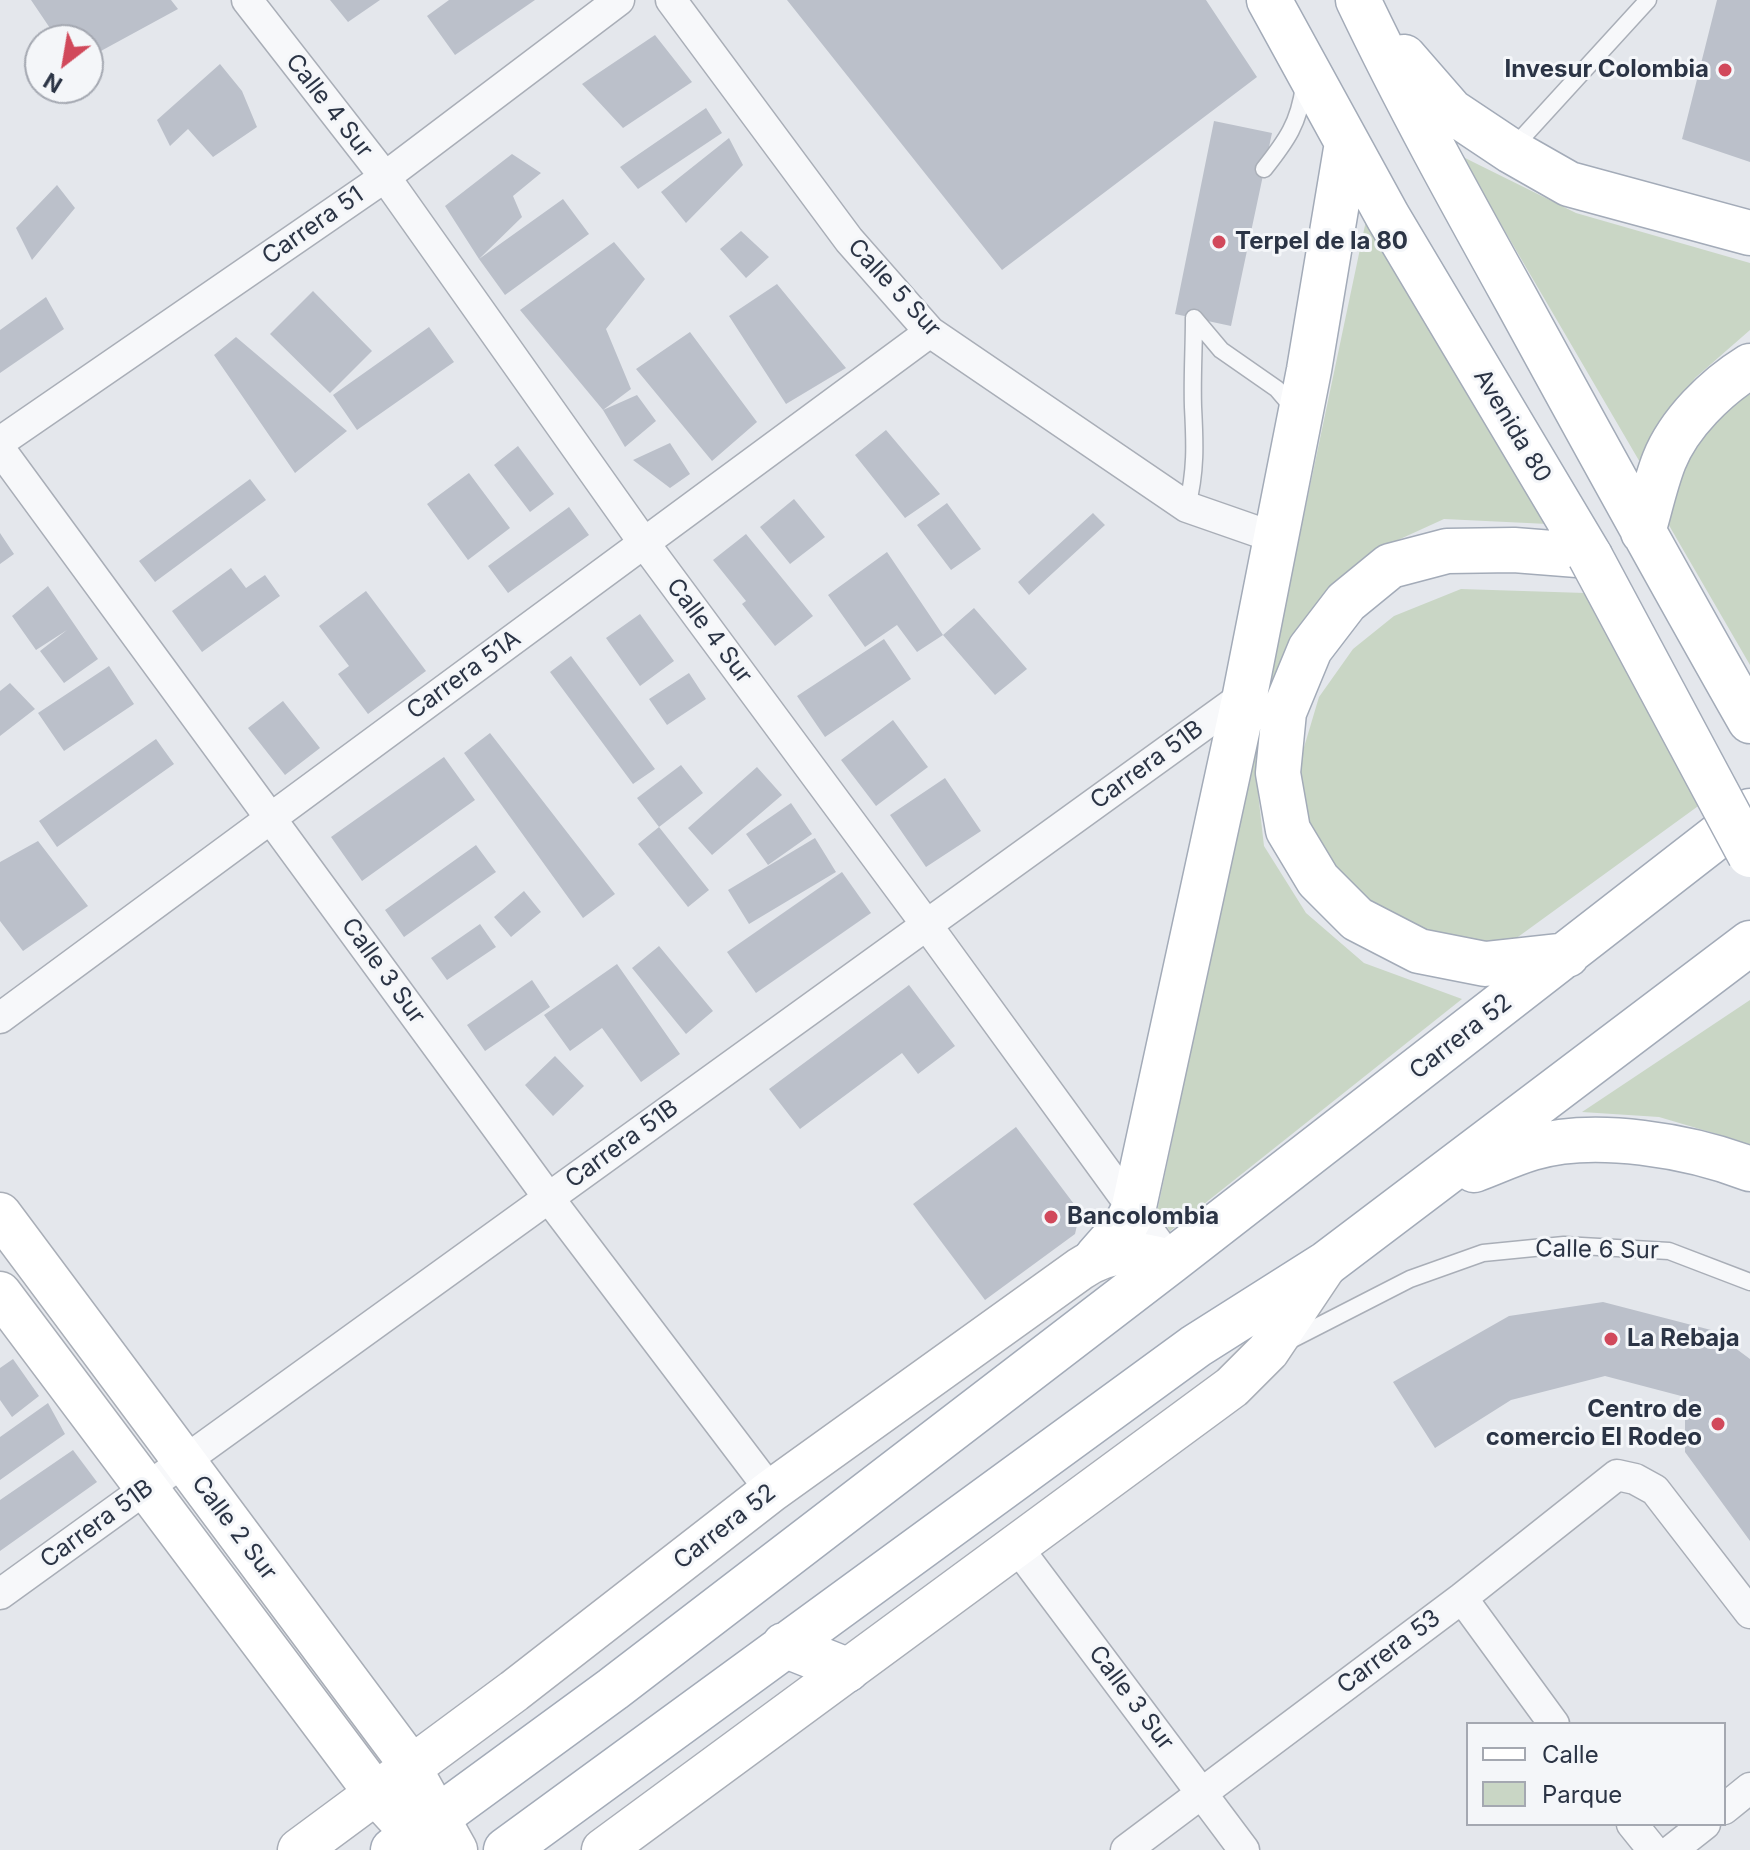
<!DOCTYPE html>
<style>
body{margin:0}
#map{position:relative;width:1750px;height:1850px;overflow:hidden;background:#e4e7ec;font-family:Inter,sans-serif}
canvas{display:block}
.legend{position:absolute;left:1466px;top:1722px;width:260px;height:104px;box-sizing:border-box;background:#f4f6f9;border:2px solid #a4a8b1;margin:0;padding:10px 14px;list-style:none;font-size:24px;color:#2b3445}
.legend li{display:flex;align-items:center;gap:16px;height:40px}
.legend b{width:40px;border:2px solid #a4a8b1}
.north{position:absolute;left:24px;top:24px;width:80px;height:80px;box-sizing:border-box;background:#f4f6f9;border:2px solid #a4a8b1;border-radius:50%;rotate:211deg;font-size:22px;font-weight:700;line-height:32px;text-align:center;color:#2b3445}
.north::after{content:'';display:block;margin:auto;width:28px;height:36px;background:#d1495b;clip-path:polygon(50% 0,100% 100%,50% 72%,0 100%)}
</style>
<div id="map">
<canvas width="1750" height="1850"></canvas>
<ul class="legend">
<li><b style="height:10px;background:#fff"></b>Calle</li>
<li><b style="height:22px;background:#c9d6c5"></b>Parque</li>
</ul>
<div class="north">N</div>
</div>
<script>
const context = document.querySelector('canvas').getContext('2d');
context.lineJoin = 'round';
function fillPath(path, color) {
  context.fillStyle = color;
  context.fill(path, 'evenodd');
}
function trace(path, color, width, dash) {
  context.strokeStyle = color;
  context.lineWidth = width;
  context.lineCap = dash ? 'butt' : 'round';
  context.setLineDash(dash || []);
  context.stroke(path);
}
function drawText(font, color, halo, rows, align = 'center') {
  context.font = font + ' Inter,sans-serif';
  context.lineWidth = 6;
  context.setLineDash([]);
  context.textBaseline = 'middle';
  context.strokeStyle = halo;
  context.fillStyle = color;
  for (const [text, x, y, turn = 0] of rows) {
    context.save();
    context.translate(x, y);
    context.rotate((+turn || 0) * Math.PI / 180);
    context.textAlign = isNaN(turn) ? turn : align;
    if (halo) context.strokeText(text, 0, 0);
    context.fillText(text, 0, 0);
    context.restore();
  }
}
fillPath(new Path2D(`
 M1461 156 1576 213 1750 263V330L1695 378 1641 464Z
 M1368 211 1548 524 1444 519 1387 545 1282 668 1258 793 1264 846 1306 913 1364 963 1462 999 1170 1231 1157 1212Z
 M1750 394V665L1663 515 1678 462 1716 412Z
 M1461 589 1585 593 1701 804 1500 950 1449 938 1380 915 1328 862 1305 815 1299 764 1319 697 1353 649 1394 616Z
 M1750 1000V1147L1737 1140 1659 1117 1582 1112Z`), '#c9d6c5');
fillPath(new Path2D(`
 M31 0H171L178 9 88 58V40H58Z
 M330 0H380L348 22Z
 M449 0H535L455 55 427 16Z
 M787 0H1206L1257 77 1002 270Z
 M1717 0H1750V162L1682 139Z
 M655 35 692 82 623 128 582 84Z
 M220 64 242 91 257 127 213 157 188 129 170 146 157 120Z
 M706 108 722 133 638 189 620 167Z
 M1214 121 1272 133 1231 326 1175 314Z
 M729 138 743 165 686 223 661 192Z
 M512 154 541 173 513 196 522 217 479 259 445 206Z
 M57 185 75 208 32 260 16 228Z
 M563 199 589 234 505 295 479 259Z
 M741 231 769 257 746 278 720 249Z
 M614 242 645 279 606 329 631 389 603 410 520 310Z
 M777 284 846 368 786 404 729 316Z
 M313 291 372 351 330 393 270 334Z
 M46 297 64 329 0 373V330Z
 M429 327 454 362 357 430 333 395Z
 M690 332 757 422 712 461 636 369Z
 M236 337 347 431 295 473 214 355Z
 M637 395 656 421 625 447 603 410Z
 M886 430 940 494 905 518 855 455Z
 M670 443 690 474 670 488 633 460Z
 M518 446 554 494 530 512 494 465Z
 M469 473 510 528 468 560 427 504Z
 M250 479 266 500 155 582 139 561Z
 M794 499 825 537 790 564 760 527Z
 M947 503 981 549 951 570 917 525Z
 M569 507 589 535 508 593 488 566Z
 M1093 513 1105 525 1029 595 1018 582Z
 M0 533 14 554 0 564Z
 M746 534 813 616 775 646 742 604 746 601 713 560Z
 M887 552 943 635 917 652 897 625 865 647 828 595Z
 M231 568 246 588 265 575 280 596 202 652 172 611Z
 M48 586 98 659 64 683 40 651 67 630 36 650 12 616Z
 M366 591 426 671 368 714 338 674 349 666 319 626Z
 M974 608 1027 669 995 695 943 635Z
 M640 614 674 661 640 686 606 638Z
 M884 639 911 679 825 737 797 696Z
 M571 656 655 769 633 784 550 672Z
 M109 666 134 704 64 751 38 713Z
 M689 673 706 699 667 725 649 699Z
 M10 683 35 709 0 736V691Z
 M283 701 320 748 285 775 248 728Z
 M893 720 928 767 876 806 841 760Z
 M490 733 615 894 583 918 464 753Z
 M156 739 174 764 57 847 39 821Z
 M444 757 475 800 362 881 331 837Z
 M681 765 703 793 659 827 709 890 688 907 638 844 659 827 637 798Z
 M757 767 782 795 712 855 688 828Z
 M945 778 981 831 926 867 890 815Z
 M791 803 812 834 768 865 746 834Z
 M815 838 836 872 749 924 728 890Z
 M38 841 88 906 23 951 0 921V862Z
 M476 845 496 872 404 937 385 910Z
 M842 872 871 913 756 993 727 952Z
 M524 891 541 912 511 937 494 917Z
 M480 924 496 947 447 980 431 958Z
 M659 946 713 1011 686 1034 632 968Z
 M617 964 680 1054 641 1082 602 1028 570 1051 544 1015Z
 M532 980 550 1007 485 1051 467 1025Z
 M909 985 955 1046 918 1074 902 1053 800 1129 769 1089Z
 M555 1056 584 1086 553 1116 525 1085Z
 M1016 1127 1080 1212 1075 1234 985 1300 913 1204Z
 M1603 1302 1711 1330 1750 1359V1541L1685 1452V1397L1605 1376 1511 1400 1435 1448 1393 1382 1509 1316Z
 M13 1359 39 1396 12 1417 0 1400V1368Z
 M48 1403 65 1434 0 1480V1437Z
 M73 1450 97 1482 0 1551V1500Z`), '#bbc0ca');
const lane = new Path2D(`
 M1511 150 1648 0
 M1264 169C1287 140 1299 123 1304 86
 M1194 318 1221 350 1277 389 1295 410
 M1187 507C1196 471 1195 444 1193 407 1192 378 1194 348 1194 318
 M1287 1342 1410 1279 1483 1253 1564 1245 1669 1251 1750 1282`);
const street = new Path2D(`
 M247 0 385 177 644 543 926 924 1171 1261
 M671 0 849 240 930 332 1187 507 1276 538
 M0 442 385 177 619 0
 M0 449 548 1197 771 1491
 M0 1018 930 332
 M1017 1547 1244 1850
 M0 1594 1245 695
 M1462 1598 1554 1724
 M1724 1809 1750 1788
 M1632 1824 1653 1850
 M1126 1850 1462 1598 1617 1475 1635 1479 1655 1490 1750 1613
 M1672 1850 1705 1824`);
const secondary = new Path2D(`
 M0 1214 401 1752 456 1850
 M0 1293 376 1794 428 1850
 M299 1850 514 1691 771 1491 1080 1269C1113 1247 1134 1252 1171 1261
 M603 1850 1232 1387 1268 1351 1327 1263`);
const primary = new Path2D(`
 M1269 0 1388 217 1590 556
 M1358 0C1407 103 1462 202 1517 301 1594 442 1671 582 1750 721
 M1404 57 1451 111 1511 151 1569 184 1750 233
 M1643 532C1650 509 1655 484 1664 461 1679 423 1716 387 1750 366
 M1567 955 1485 964 1419 951 1357 919 1318 880 1288 830 1278 773 1284 712 1310 649 1346 602 1390 566 1447 551 1514 550 1590 556
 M1474 1170C1493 1163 1512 1154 1532 1148 1595 1129 1690 1146 1750 1169
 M1097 1257 1126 1224 1133 1211 1245 695 1309 370 1347 143
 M784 1645 847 1670
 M393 1850 613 1689 1171 1261 1750 811
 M506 1850 1196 1346 1327 1263 1750 943`);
trace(lane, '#a9aeb7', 19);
trace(street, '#a9aeb7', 33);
trace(secondary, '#a9aeb7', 45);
trace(primary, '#a3abb8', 47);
trace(lane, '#f7f8fa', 16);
trace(street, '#f7f8fa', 30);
trace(secondary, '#fff', 42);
trace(primary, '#fff', 44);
const primaryBridge = new Path2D(`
 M1590 556 1750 855`);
trace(primaryBridge, '#a3abb8', 47, []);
trace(primaryBridge, '#fff', 44);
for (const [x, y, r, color] of [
 [1725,70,8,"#d1495b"],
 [1219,242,8,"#d1495b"],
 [1051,1217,8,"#d1495b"],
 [1611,1339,8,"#d1495b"],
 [1718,1424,8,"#d1495b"]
]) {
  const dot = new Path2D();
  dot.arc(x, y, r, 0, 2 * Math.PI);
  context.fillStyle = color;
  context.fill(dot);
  trace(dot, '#f4f6f9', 3);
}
drawText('bold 24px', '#2b3445', '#f4f6f9', [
 ["Invesur Colombia",1709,70,"right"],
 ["Terpel de la 80",1235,242],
 ["Bancolombia",1067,1217],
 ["La Rebaja",1627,1339],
 ["Centro de",1702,1410,"right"],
 ["comercio El Rodeo",1702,1438,"right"]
], 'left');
drawText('24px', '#2b3445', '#f4f6f9', [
 ["Calle 4 Sur",329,106,52],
 ["Carrera 51",313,226,-35],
 ["Calle 5 Sur",894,288,47],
 ["Avenida 80",1512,426,59],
 ["Calle 4 Sur",709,631,53],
 ["Carrera 51A",464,675,-36],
 ["Carrera 51B",1147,765,-36],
 ["Calle 3 Sur",383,971,54],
 ["Carrera 52",1461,1037,-38],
 ["Carrera 51B",622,1144,-36],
 ["Calle 6 Sur",1597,1250,1],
 ["Carrera 51B",97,1524,-36],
 ["Carrera 52",725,1527,-38],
 ["Calle 2 Sur",234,1528,53],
 ["Carrera 53",1389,1652,-37],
 ["Calle 3 Sur",1131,1698,53]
]);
</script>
